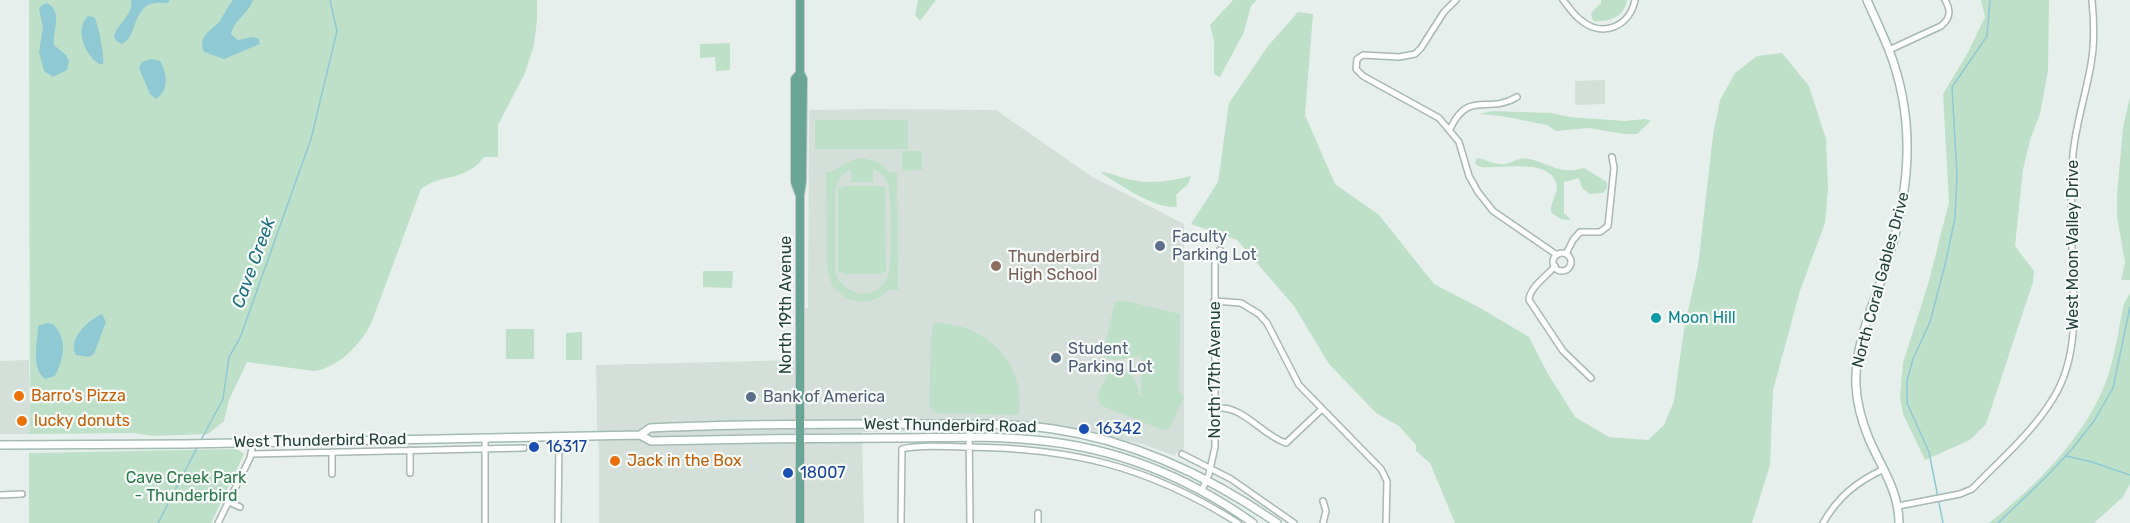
<!DOCTYPE html>
<style>
body{margin:0}
canvas{display:block;background:#e6efeb}
</style>
<canvas width="2130" height="523"></canvas>
<script>
const context = document.querySelector('canvas').getContext('2d');
context.lineJoin = 'round';
function fillPath(path, color) {
  context.fillStyle = color;
  context.fill(path, 'evenodd');
}
function trace(path, color, width, dash) {
  context.strokeStyle = color;
  context.lineWidth = width;
  context.lineCap = dash ? 'butt' : 'round';
  context.setLineDash(dash || []);
  context.stroke(path);
}
function drawText(font, color, halo, rows, align = 'center') {
  context.font = font + ' Rubik,sans-serif';
  context.lineWidth = 4.5;
  context.setLineDash([]);
  context.textBaseline = 'middle';
  context.strokeStyle = halo;
  context.fillStyle = color;
  for (const [text, x, y, turn = 0] of rows) {
    context.save();
    context.translate(x, y);
    context.rotate((+turn || 0) * Math.PI / 180);
    context.textAlign = isNaN(turn) ? turn : align;
    if (halo) context.strokeText(text, 0, 0);
    context.fillText(text, 0, 0);
    context.restore();
  }
}
fillPath(new Path2D(`
 M1605 80V104L1575 105V81Z
 M876 109 996 110 1091 176 1184 224V449L1176 453 1175 456 1142 444 1054 426 1020 422 922 421 923 431 862 432 864 523H599V450L597 423 596 365 799 360V308H808L809 110Z
 M29 360 30 434H0V361Z`), '#d4dfda');
fillPath(new Path2D(`
 M29 0H537V20L534 45 525 73 498 125V157H484C464 183 444 172 421 189L371 324C360 345 338 368 314 371L247 362 229 400 224 421 208 434 152 436 134 433 30 434Z
 M918 0H936L920 21 915 15Z
 M1233 0H1257L1251 6 1244 32 1220 77 1214 74V41L1210 25Z
 M1601 0H1627C1624 18 1609 22 1593 21L1591 13 1601 3Z
 M1981 0H2049L2048 71 2040 114 2031 137 2023 169 2015 246 2034 271 2033 282 1986 424 1970 440 1925 460 1903 414 1900 397 1903 363 1929 281 1949 202 1943 94 1967 54 1985 17Z
 M1298 12 1313 14 1305 115 1335 184 1379 215 1434 284 1482 309 1529 337 1548 374 1575 417 1609 437 1648 440 1664 425 1674 401 1684 329 1698 266 1713 135 1720 100 1735 73 1757 56 1782 53 1809 86 1826 139 1828 189 1825 223 1800 291 1773 390 1770 465 1752 523H1455L1430 463 1416 451V445L1399 426 1376 413 1329 364 1294 306 1237 240 1191 224 1218 182 1229 103 1268 46Z
 M730 43V70L716 71 715 57 700 58V44Z
 M2130 97V280H2121L2125 262 2117 217V195L2123 127Z
 M1492 111 1551 113 1570 117 1625 121 1645 119 1651 121 1637 134H1625L1589 128 1556 131 1547 125 1501 116 1479 114Z
 M815 120H908V149H815Z
 M902 151H922V170L902 171Z
 M862 158 878 162 890 172H897L898 290H889L877 299 862 302 847 299 832 286 827 266 826 172C839 172 845 159 862 158ZM851 169V181L839 182H880L873 181V169C880 172 886 177 888 185 892 196 892 268 888 277 876 303 843 296 835 272V189L841 176Z
 M1477 158C1486 159 1496 166 1505 164 1514 162 1520 157 1529 159 1552 164 1559 175 1584 168L1607 182V188L1603 193 1590 194 1582 188 1579 178 1564 182V214L1567 215 1570 220C1562 221 1557 217 1551 212 1550 201 1561 191 1555 180 1544 159 1500 169 1481 167L1475 164Z
 M1104 172C1113 174 1122 178 1132 180 1152 184 1172 181 1191 176L1188 184 1176 195 1177 207C1154 209 1121 185 1101 173Z
 M842 186H881V187H885L886 272H882V274H843V272H838V188H842Z
 M703 271H733L732 288 703 287Z
 M2130 293V484L2123 497 2094 523H1989C2034 488 2084 438 2105 384 2115 359 2118 330 2124 304Z
 M1121 300 1180 314 1179 391 1184 397 1170 428 1163 430 1102 406 1097 397 1111 364C1128 366 1139 381 1140 398L1144 395H1141V356L1115 360 1102 357 1115 302Z
 M934 323C975 322 1013 350 1019 391 1020 399 1019 407 1019 415L936 413 929 406 931 338Z
 M506 329H534V359H506Z
 M582 332V360H566V333Z
 M237 449 244 454 211 523H29V453Z`), '#bfe0c8');
fillPath(new Path2D(`
 M131 0H170L168 3C162 3 154 2 148 5 133 14 136 37 122 44L116 41 114 36C118 23 134 14 131 0Z
 M233 0H253C249 13 234 20 231 34L238 40 252 37 258 38 260 44 224 59 204 52C197 36 211 31 220 21 224 14 228 6 233 0Z
 M47 3C64 12 52 31 54 45L66 55 69 61 67 70 53 77 44 71 39 52 43 27 39 9 42 5Z
 M88 16 94 17C98 21 105 58 103 64H99C85 55 74 29 88 16Z
 M151 59 160 61C167 73 170 90 156 99L150 94 139 68 142 62Z
 M102 314 106 322 94 354 89 357 76 355C67 338 89 320 102 314Z
 M47 323 53 324C68 340 64 358 55 376L45 379C30 367 38 343 38 326Z`), '#8ec9d4');
trace(new Path2D(`
 M200 442 223 399 229 357 240 338 311 139 337 31 330 0
 M2066 456 2092 462 2130 475
 M158 523 198 446
 M1943 523 1929 452 1907 403V381L1913 359 1930 322 1945 265 1955 218 1957 175 1952 87 1987 36 1990 0
 M1998 523 2046 477 2072 449 2094 421 2113 388 2130 307`), '#8ec9d4', 1.5);
const street = new Path2D(`
 M1456 0 1444 12 1421 48 1415 54 1399 57 1363 55 1357 59 1356 69 1363 76 1439 118 1459 142 1469 176 1478 192 1493 211 1557 255
 M1563 0C1569 7 1574 16 1582 21 1603 38 1630 26 1635 0
 M1889 50 1941 26C1951 18 1951 10 1945 0
 M1450 129C1469 89 1487 115 1517 97
 M1553 262a9 9 0 1 1 18 0a9 9 0 1 1-18 0Z
 M1566 254 1573 240 1580 232H1600L1608 226 1614 168 1612 157
 M1555 266C1547 276 1529 288 1529 300L1563 351 1591 378
 M1214 301 1241 303 1259 314 1267 323 1299 385 1381 469 1387 481 1386 523
 M1215 408C1244 405 1261 435 1286 443L1322 409
 M969 425 970 523
 M485 438V523
 M410 450V473
 M332 452V474
 M252 454 524 448
 M1182 454 1231 479 1294 523
 M1202 490 1209 474 1215 447V262L1220 250
 M0 495 22 494
 M1323 501 1326 511 1323 523
 M229 502 240 507
 M1898 506 1960 494 1972 489C2000 460 2033 432 2054 397 2081 352 2073 299 2072 249 2071 218 2071 185 2073 154 2076 123 2086 94 2091 64 2095 43 2094 21 2092 0
 M1038 513V523
 M218 523 250 458 253 443
 M558 523 559 436
 M901 523 902 449C918 444 948 447 966 447 1072 448 1148 466 1238 523
 M1823 523C1838 497 1856 482 1884 469`);
const secondary = new Path2D(`
 M1867 0C1874 16 1882 33 1889 50 1918 125 1909 198 1884 272 1872 308 1854 347 1856 386 1857 404 1862 422 1869 439 1881 467 1899 491 1899 523
 M640 435 650 428C727 424 804 424 881 424 938 425 997 421 1053 429 1136 441 1209 476 1277 523
 M0 445 185 444 640 435 651 441C732 439 812 438 893 438 940 438 988 435 1034 440 1114 447 1188 477 1253 523`);
const primary = new Path2D(`
 M799 193 795 182V79L800 73
 M800 523V195L802 182 803 79 800 73V0`);
trace(street, '#a8b8b2', 8);
trace(secondary, '#a4bbb3', 10);
trace(primary, '#c2cac8', 10);
trace(street, '#fff', 5);
trace(secondary, '#fff', 7);
trace(primary, '#6aa596', 8);
for (const [x, y, r, color] of [
 [1160,246,6,"#5c6f8a"],
 [996,266,6,"#8d6e63"],
 [1656,318,6,"#0f9aa8"],
 [1056,358,6,"#5c6f8a"],
 [19,396,6,"#e8710a"],
 [751,397,6,"#5c6f8a"],
 [22,421,6,"#e8710a"],
 [1084,429,6,"#1a4fb4"],
 [534,447,6,"#1a4fb4"],
 [615,461,6,"#e8710a"],
 [788,473,6,"#1a4fb4"]
]) {
  const dot = new Path2D();
  dot.arc(x, y, r, 0, 2 * Math.PI);
  context.fillStyle = color;
  context.fill(dot);
  trace(dot, '#f7fbf9', 2);
}
drawText('16px', '#4e5e75', '#f7fbf9', [
 ["Faculty",1172,237],
 ["Parking Lot",1172,255],
 ["Student",1068,349],
 ["Parking Lot",1068,367],
 ["Bank of America",763,397]
], 'left');
drawText('16px', '#24423a', '#f7fbf9', [
 ["West Moon Valley Drive",2073,245,-90],
 ["North Coral Gables Drive",1881,280,-75],
 ["North 19th Avenue",786,305,-90],
 ["North 17th Avenue",1215,370,-90],
 ["West Thunderbird Road",950,426,1],
 ["West Thunderbird Road",320,441,-1]
]);
drawText('16px', '#785e54', '#f7fbf9', [
 ["Thunderbird",1008,257],
 ["High School",1008,275]
], 'left');
drawText('16px', '#0d838f', '#f7fbf9', [
 ["Moon Hill",1668,318]
], 'left');
drawText('16px', '#c56008', '#f7fbf9', [
 ["Barro's Pizza",31,396],
 ["lucky donuts",34,421],
 ["Jack in the Box",627,461]
], 'left');
drawText('16px', '#164399', '#f7fbf9', [
 ["16342",1096,429],
 ["16317",546,447],
 ["18007",800,473]
], 'left');
drawText('16px', '#2d7a4b', '#f7fbf9', [
 ["Cave Creek Park",186,478],
 ["- Thunderbird",186,496]
]);
drawText('italic 18px', '#1c6f80', '#f7fbf9', [
 ["Cave Creek",254,263,-70]
]);
</script>
